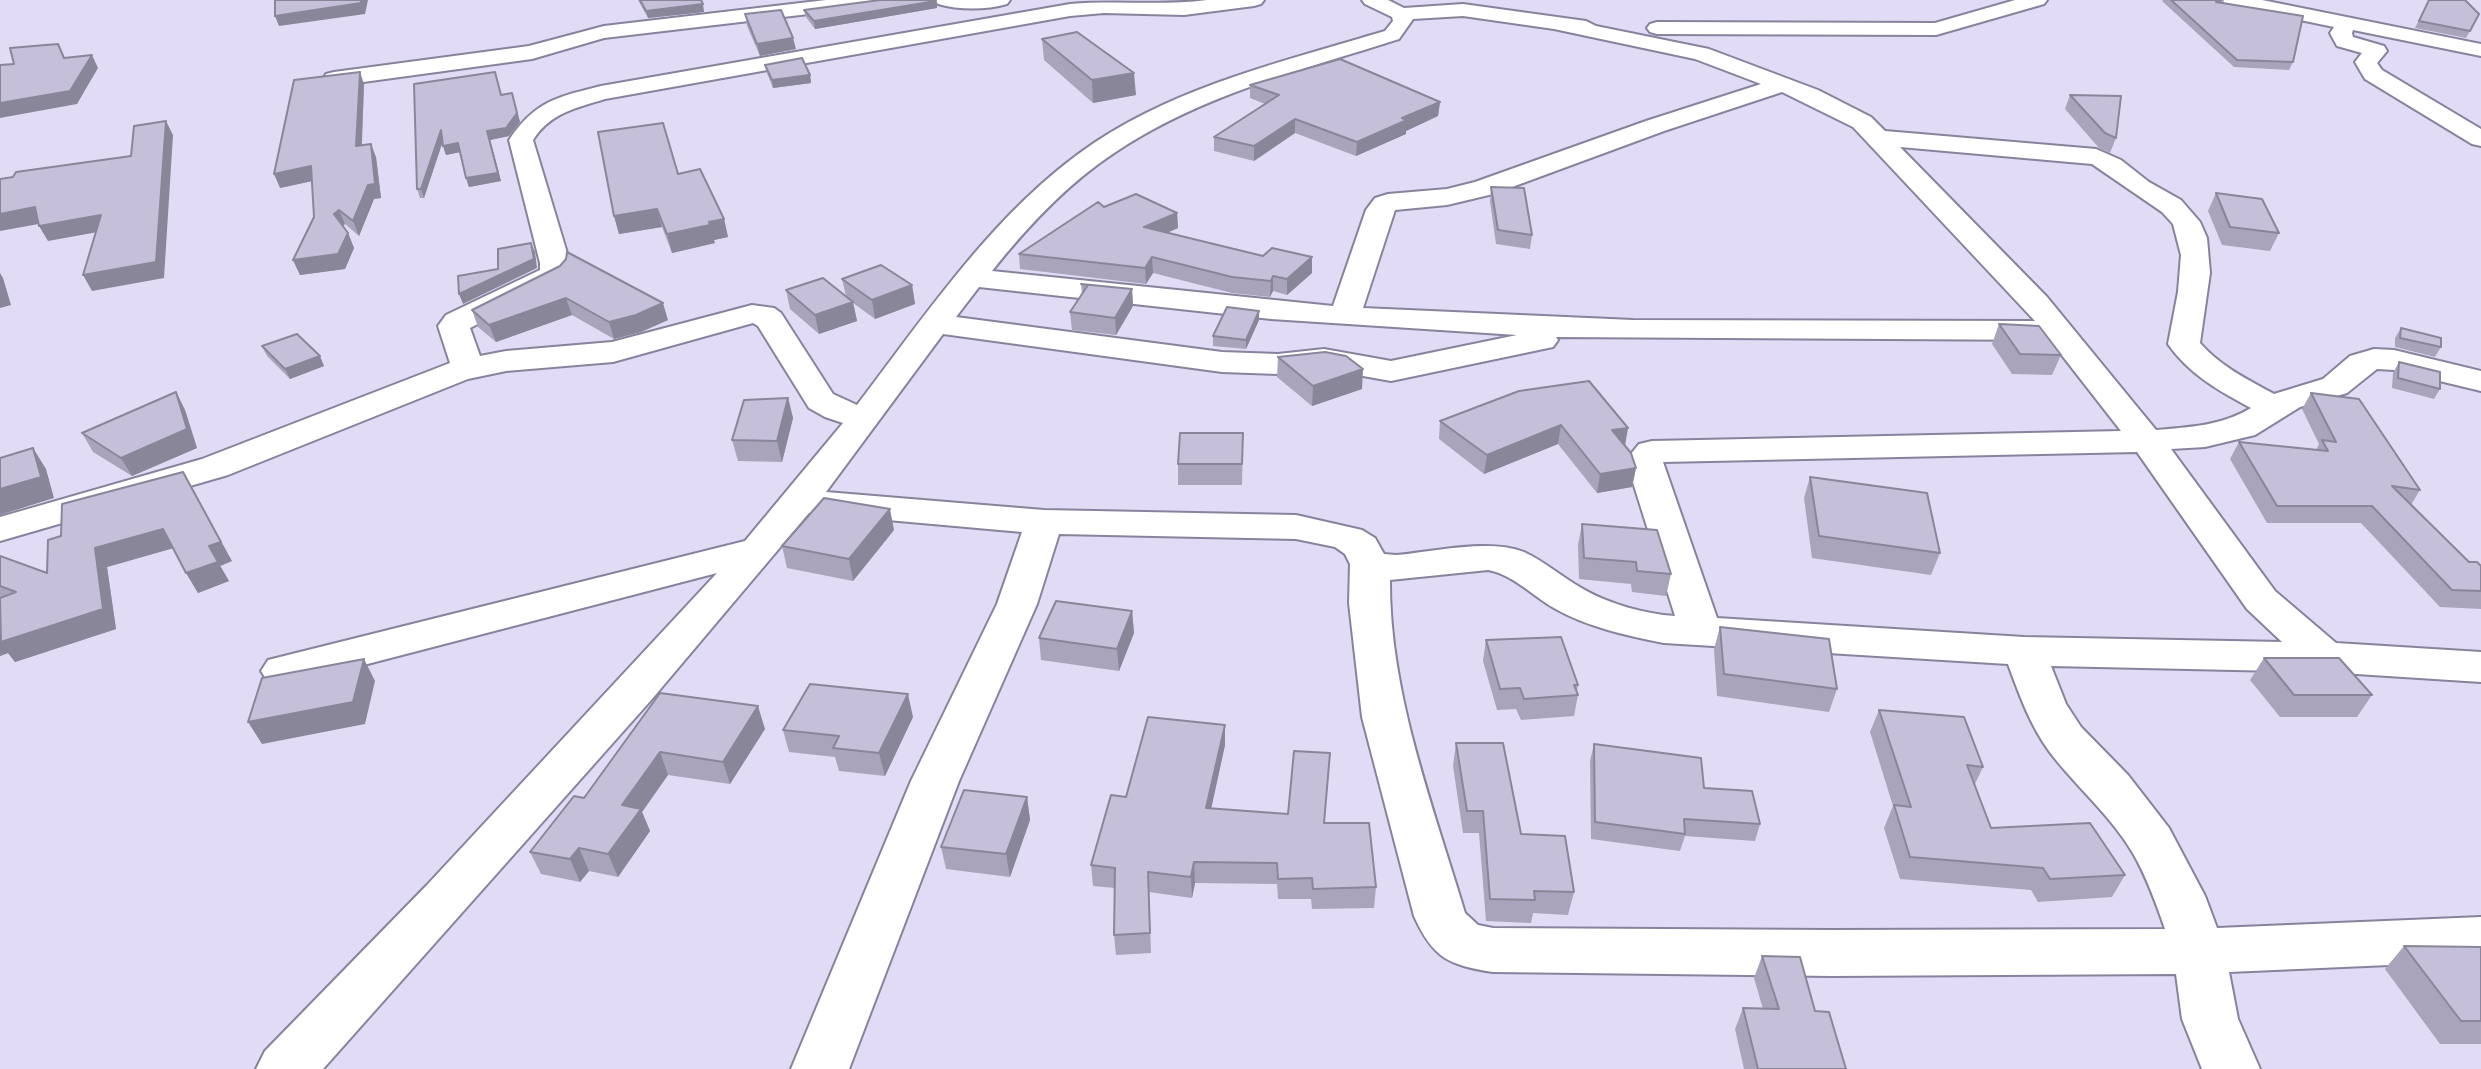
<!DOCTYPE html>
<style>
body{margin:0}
canvas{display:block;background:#e1dbf6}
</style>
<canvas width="2481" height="1069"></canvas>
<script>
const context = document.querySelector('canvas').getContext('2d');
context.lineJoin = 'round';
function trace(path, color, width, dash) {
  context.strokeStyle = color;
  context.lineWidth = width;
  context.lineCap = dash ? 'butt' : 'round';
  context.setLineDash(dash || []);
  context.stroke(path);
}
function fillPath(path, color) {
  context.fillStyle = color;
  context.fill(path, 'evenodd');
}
const minor = new Path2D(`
 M826 0H887L884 4 877 6 604 38 532 59 334 86 326 84 323 79 326 74 334 72 529 46 604 26Z
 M935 0H1010L1007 4C986 10 959 10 938 4Z
 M1207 0H1264L1261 4 1254 6 1184 15 1104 13 1070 16 605 99C576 108 550 113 533 140L570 263 569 274 564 280 470 328 480 356 506 351 612 342 752 305 774 308 781 313 833 394 857 405C928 312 996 209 1094 143 1181 85 1286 61 1385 31L1393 21 1392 17 1365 4 1362 0H1388L1404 8 1463 4 1586 21 1596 26 1709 49 1818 90 1871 117 1885 131 2096 149 2121 160 2149 182 2181 200 2200 222 2207 238 2210 273 2200 343C2220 366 2248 380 2274 394L2323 379 2350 356 2374 349 2394 350 2481 371V391L2394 370 2377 369 2347 393 2300 407 2255 435 2205 447 2171 449 2275 591 2336 643 2481 652V682L2325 672 2051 666 2066 704 2081 727 2128 775 2169 828 2205 896 2217 928 2481 917V961L2229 972 2238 1019 2260 1069H2202L2182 1019 2176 974 1832 976 1493 972C1448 965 1433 958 1414 916L1362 717 1349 603 1350 564 1345 554 1335 547 1296 539 1059 534 1037 604 959 781 849 1069H791L911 781 997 604 1022 532 809 513 652 699 323 1069H256L265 1051 427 885 717 573 283 686 268 682 261 671 268 660 745 541 843 423 825 417 809 408 758 326 753 323 613 362 506 371 468 379 228 475 0 541V517L202 459 450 363 438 326 446 315 540 270V263L509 140C535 101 557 97 601 86L1070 4C1116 0 1162 6 1207 0ZM1463 16 1554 29 1695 59 1761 84 1646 121 1475 182 1447 189 1388 194 1375 198 1366 210 1333 306 992 271C1027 227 1067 184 1114 153 1200 95 1302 70 1399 39L1413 19ZM1782 92 1853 127 2035 321 1633 320 1363 308 1395 210 1447 205 1493 194 1664 131ZM1900 147 2092 164 2162 212 2173 224 2181 255 2178 292 2168 344C2189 374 2219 391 2251 408 2221 426 2190 427 2156 430L2047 297ZM979 287 1271 319 1517 335 1391 361 1324 349 1278 354 1222 352 956 317ZM943 334 1222 372 1278 374 1324 369 1391 381 1553 347 1558 340 1556 337 2050 340 2121 431 1652 441 1639 444 1626 460 1675 616C1645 614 1609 604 1583 589 1563 578 1544 561 1524 552 1489 538 1433 552 1396 555L1384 554 1375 538 1362 530 1296 515 1044 510 826 492ZM2137 452 2247 609 2282 642 2024 637 1717 618 1663 462ZM1488 570C1512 574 1533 596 1554 608 1587 627 1628 636 1664 643L2008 664C2019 694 2030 725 2049 751 2076 787 2111 815 2134 855 2147 878 2156 903 2165 929L1832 930 1493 928 1478 925 1465 913C1433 806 1389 692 1390 580Z
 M2015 0H2047L2044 4 1936 35 1657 34 1650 32 1647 28 1650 24 1657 22 1935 23Z
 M2222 0H2262L2481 44V56L2353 30 2352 33 2353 37 2384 46 2387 51 2377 63 2382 70 2481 129V146L2472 144 2365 79 2355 62 2362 53 2337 46 2330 33 2334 27 2232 6 2225 4Z`);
trace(minor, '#88839c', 4);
fillPath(minor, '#fff');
fillPath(new Path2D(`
 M638 0H701L704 12 648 18Z
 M2163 0H2224L2223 3 2293 62 2289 70 2234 67 2162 1Z
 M2429 0 2479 14 2466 38 2415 28Z
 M936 1 937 8 815 29 806 17 804 10Z
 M745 14 796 49 760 56 747 26Z
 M1042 39 1136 95 1093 103 1044 60Z
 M765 65 810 75 811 83 773 88 767 73Z
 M364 84 362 145 376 157 381 198 374 199 359 236 345 224 343 226 348 233 354 248 345 269 300 275 293 260 314 217 312 181 280 188Z
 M414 84 502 95 512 93 520 122 509 136 490 140 501 181 469 187 466 178 460 152 446 155 442 143 424 198H420L417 189Z
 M1250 85 1440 102 1438 116 1406 131V134L1356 156 1295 133 1254 161 1214 151V137L1265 104 1250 98Z
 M2070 95 2116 138 2110 153 2099 148 2065 109Z
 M678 174 724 219 728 237 714 240 715 243 672 253 662 227 619 234 614 216Z
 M1491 187 1532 235 1530 249 1496 244 1490 201Z
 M2216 193 2279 233 2270 251 2222 245 2208 211Z
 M1104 207 1177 213 1178 228 1167 233 1263 256 1312 257V273L1287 295 1273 291 1270 297 1232 293 1153 273 1146 284 1020 269 1019 254Z
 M560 266 668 320 641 332 614 339 572 315 496 342 478 327 472 310Z
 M842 279 912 285 915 304 875 319 853 303 857 321 819 334 790 309 786 290 846 296Z
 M1081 284 1132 289 1133 306 1116 335 1072 330 1070 312 1082 294Z
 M1259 311V320L1246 349 1213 346V336Z
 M1999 324 2061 355 2052 375 2012 374 1992 344Z
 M2401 328 2441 347 2435 357 2395 347V338Z
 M262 346 324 366 290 379 267 356Z
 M1278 357 1362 389 1312 406 1277 377Z
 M2399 362 2440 389 2434 399 2392 388 2393 373Z
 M1519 391 1625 446 1636 468 1632 487 1597 493 1558 444 1484 474 1439 439 1440 421Z
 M176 392 185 410 197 448 132 476 93 452 82 433Z
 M2311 393 2420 490 2411 505 2469 562 2481 566V609L2440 607 2361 523H2267L2230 459 2239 442 2316 450 2319 444 2302 409Z
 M788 398 793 418 782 462 738 461 732 440Z
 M1243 433 1242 485H1178V464Z
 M1810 477 1940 553 1931 575 1812 558 1804 498Z
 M62 504 232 561 220 566 229 581 198 593 173 548 107 567 116 629 15 662 8 653 0 656V556L47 573 61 536Z
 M1582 524 1671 574 1666 596 1632 592 1631 584 1579 579 1578 545Z
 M894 530 853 581 787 568 782 546Z
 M1132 611 1134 633 1119 671 1041 660 1039 638Z
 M1720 627 1837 689 1829 712 1717 696 1714 649Z
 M1486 640 1578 685 1577 692 1578 695 1574 716 1521 720 1516 709 1497 710 1483 661Z
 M2264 658 2372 695 2357 717H2280L2250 680Z
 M660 693 765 729 730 784 668 775 642 812 650 831 618 877 589 871 580 882 541 874 530 852 584 798Z
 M1879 710 1983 767 1974 786 1991 828 2125 875 2112 897 2038 902 2031 890 1900 879 1884 828 1893 806 1870 732Z
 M913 717 885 776 839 771 835 757 789 752 783 730Z
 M1225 725V745L1211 808 1325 823 1376 887 1374 908 1312 909 1311 899H1278L1277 884 1195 883 1192 898 1149 892 1151 953 1116 955 1114 935 1115 888 1093 886 1091 865 1126 797Z
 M1456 743 1521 834 1574 892 1568 915 1533 913 1531 923 1486 921 1479 833H1463L1453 766Z
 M1594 744 1704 788 1760 824 1755 841 1685 836 1680 851 1591 839 1590 761Z
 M1027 797 1030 820 1010 877 946 869 941 847Z
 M2404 946 2481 947V1044H2440L2385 969Z
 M1762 956 1815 1011 1846 1069H1744L1735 1029 1743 1008 1763 1009 1754 978Z`), '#a9a4bb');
fillPath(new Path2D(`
 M361 0H368L365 14 279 26 275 16Z
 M936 1 937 8 815 29 814 21Z
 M703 4 704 12 648 18 646 11Z
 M793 38 796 49 760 56 757 44Z
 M92 55 98 68 77 104 0 118V103Z
 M360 72 364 84 361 160 356 146Z
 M1134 73 1136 95 1093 103 1092 80Z
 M810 75 811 83 773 88 772 80Z
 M512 93 520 122 509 136 490 140 501 181 469 187 466 178 487 131Z
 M1440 102 1438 116 1406 131V134L1356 156 1357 142 1402 118Z
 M1295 119V133L1254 161V146Z
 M166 121 173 135 164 278 92 291 83 275Z
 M441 130 444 138 424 198 421 189Z
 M458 143 461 152 446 155 443 146Z
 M371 144 376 157 381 198 374 199 359 236 353 221Z
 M311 166 317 180 280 188 274 174Z
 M35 207 44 223 0 231V214Z
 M657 209 662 227 619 234 614 216Z
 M339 210 345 224 340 228 334 214Z
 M1177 213 1178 228 1145 242 1144 227Z
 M101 215 109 230 48 241 39 226Z
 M724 219 728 237 714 240 715 243 672 253 667 234 709 222Z
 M348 233 354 248 345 269 300 275 293 260Z
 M531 243 535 252 537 268 463 304 459 294 534 259Z
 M1152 257 1153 273 1146 284 1145 268Z
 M1312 257V273L1287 295V279Z
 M0 273 3 278 11 305 0 308Z
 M1273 276V291L1270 297 1271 281Z
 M912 285 915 304 875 319 872 300Z
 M1132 289 1133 306 1116 335 1115 318Z
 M566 298 572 315 496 342 489 325Z
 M853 302 857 321 819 334 815 315Z
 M663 303 668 320 641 332 614 339 609 322Z
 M1259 311V320L1246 349V340Z
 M320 356 324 366 290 379 285 369Z
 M1363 369 1362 389 1312 406 1313 386Z
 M176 392 185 410 197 448 132 476 121 458Z
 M788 398 793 418 782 462 777 441Z
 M1561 425 1558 444 1484 474 1487 455Z
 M1628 428 1625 446 1612 430Z
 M33 448 46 469 54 498 0 515V489Z
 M1636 468 1632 487 1597 493 1600 474Z
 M183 472 232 561 220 566 209 546Z
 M890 509 894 530 853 581 849 559Z
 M163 529 174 548 107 567 116 629 15 662 8 653 0 656V631L95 548Z
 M218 562 229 581 198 593 186 573Z
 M1132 611 1134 633 1119 671 1117 649Z
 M364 659 375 681 365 724 262 744 248 722Z
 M908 694 913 717 885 776 879 753Z
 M758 706 765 729 730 784 723 762Z
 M1225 725V745L1207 828 1206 808Z
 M660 752 668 775 642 812 650 831 618 877 608 854 622 805Z
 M1027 797 1030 820 1010 877 1006 854Z
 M579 848 589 871 580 882 570 859Z
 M1194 862 1195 883 1192 898 1191 877Z`), '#8a8699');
const building = new Path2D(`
 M275 0H361V3L275 16Z
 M640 0H701L703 4 646 11Z
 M880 0H934L936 1 814 21 804 10Z
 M2171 0H2221L2216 2 2303 16 2293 62 2237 60Z
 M2429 0H2465L2479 14 2470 31 2419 21Z
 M781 10 793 38 757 44 745 14Z
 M1077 32 1134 73 1092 80 1042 39Z
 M58 44 64 58 92 55 70 91 0 103V65L14 64 10 48Z
 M802 58 810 75 772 80 765 65Z
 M1340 59 1440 102 1402 118 1407 120 1357 142 1295 119 1254 146 1214 137 1279 95 1250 85Z
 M360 72 356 146 371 144 375 184 368 185 353 221 339 210 334 214 348 233 338 254 293 260 314 217 311 166 274 174 294 80Z
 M495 72 501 95 512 93 517 113 506 128 487 131 498 173 466 178 458 143 443 146 441 130 421 189H417L414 84Z
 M2070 95 2121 96 2116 138 2105 133Z
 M166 121 156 262 83 275 101 215 39 226 35 207 0 214V179L13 177 16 172 131 156 134 126Z
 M663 123 678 174 700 169 724 219 709 222 710 225 667 234 657 209 614 216 598 132Z
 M1491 187 1524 188 1532 235 1498 230Z
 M2216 193 2262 199 2279 233 2230 227Z
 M1136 194 1177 213 1144 227 1263 256 1272 248 1312 257 1287 279 1273 276 1271 281 1232 277 1152 257 1145 268 1019 254 1098 202 1104 207Z
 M531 243 534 259 459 294 458 276 498 269V249Z
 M567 252 663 303 636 315 609 322 566 298 489 325 472 310 560 266 566 259Z
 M881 265 912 285 872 300 842 279Z
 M823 278 853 302 815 315 786 290Z
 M1081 284 1132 289 1115 318 1070 312 1088 285Z
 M1227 307 1259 311 1246 340 1213 336Z
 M1999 324 2039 326 2061 355 2020 354Z
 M2401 328 2441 338V347L2400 338Z
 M297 334 320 356 285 369 262 346Z
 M1325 352 1346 356 1363 369 1313 386 1278 357Z
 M2399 362 2440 372V389L2398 378Z
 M1589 381 1628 428 1612 430 1631 453 1636 468 1600 474 1561 425 1487 455 1440 421 1519 391Z
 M176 392 187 429 121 458 82 433Z
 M2311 393 2359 399 2420 490 2392 486 2469 562H2477L2481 566V591L2452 590 2372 506H2277L2239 442 2328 451 2322 440 2336 442Z
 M788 398 777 441 732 440 744 400Z
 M1180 433H1243L1242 464H1178Z
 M33 448 41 477 0 489V458Z
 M183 472 221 542 209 546 218 562 186 573 163 529 95 548 103 609 1 642 0 598 16 592 0 586V556L47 573 48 540 61 536 62 504Z
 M1810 477 1927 493 1940 553 1819 536Z
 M824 498 890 509 849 559 782 546Z
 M1582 524 1657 530 1671 574 1637 571 1636 562 1584 558Z
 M1056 601 1132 611 1117 649 1039 638Z
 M1720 627 1829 639 1837 689 1724 674Z
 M1561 637 1578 685H1574L1578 695 1524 699 1520 688 1500 689 1486 640Z
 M2264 658H2339L2372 695H2294Z
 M364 659 353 702 248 722 262 678Z
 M810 684 908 694 879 753 833 748 839 736 783 730Z
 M660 693 758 706 723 762 660 752 622 805 641 809 608 854 579 848 570 859 530 852 574 796 584 798Z
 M1879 710 1964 717 1983 767 1967 765 1991 828 2090 823 2125 875 2050 879 2043 868 1910 857 1894 805 1911 807Z
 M1148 717 1225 725 1206 808 1288 814 1294 751 1330 753 1324 823H1369L1376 887 1313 889 1312 878 1278 879 1277 863 1194 862 1191 877 1148 872 1150 933 1114 935 1115 868 1091 865 1111 795 1126 797Z
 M1456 743H1503L1521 834 1565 836 1574 892 1534 891 1535 900 1490 899 1483 811H1467Z
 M1594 744 1701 758 1704 788 1752 791 1760 824 1684 819 1685 834 1595 822Z
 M964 790 1027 797 1006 854 941 847Z
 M2404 946 2481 947V1021H2461Z
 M1762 956 1800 957 1815 1011 1829 1012 1846 1069H1758L1743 1008 1779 1009Z`);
fillPath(building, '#c5bfda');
trace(building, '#8a8699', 2);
</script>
